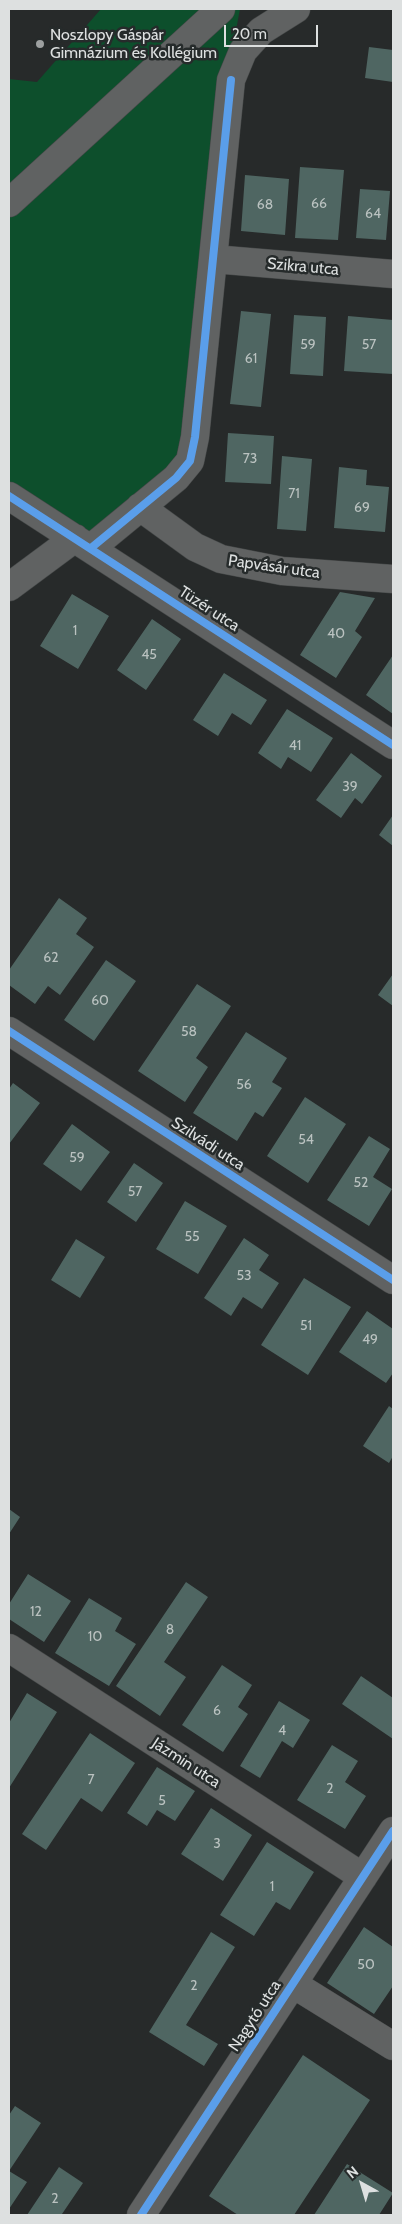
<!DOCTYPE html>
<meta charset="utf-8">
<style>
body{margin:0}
#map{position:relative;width:402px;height:2224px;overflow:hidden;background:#272a2a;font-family:Cabin,sans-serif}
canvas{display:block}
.frame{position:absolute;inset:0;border:10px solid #dde0e0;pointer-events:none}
.north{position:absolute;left:337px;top:2159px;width:50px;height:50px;-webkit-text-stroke:4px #262b2b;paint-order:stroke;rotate:321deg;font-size:14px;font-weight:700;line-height:20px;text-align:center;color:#dde0e0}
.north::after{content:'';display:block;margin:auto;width:18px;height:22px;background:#dde0e0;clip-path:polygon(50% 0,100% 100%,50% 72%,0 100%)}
.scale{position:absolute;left:224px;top:25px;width:94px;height:22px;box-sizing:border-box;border:2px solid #dde0e0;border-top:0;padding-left:6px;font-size:15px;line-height:18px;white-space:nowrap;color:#dde0e0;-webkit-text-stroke:4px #262b2b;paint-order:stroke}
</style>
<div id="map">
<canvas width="402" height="2224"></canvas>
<div class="frame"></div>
<div class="north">N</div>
<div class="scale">20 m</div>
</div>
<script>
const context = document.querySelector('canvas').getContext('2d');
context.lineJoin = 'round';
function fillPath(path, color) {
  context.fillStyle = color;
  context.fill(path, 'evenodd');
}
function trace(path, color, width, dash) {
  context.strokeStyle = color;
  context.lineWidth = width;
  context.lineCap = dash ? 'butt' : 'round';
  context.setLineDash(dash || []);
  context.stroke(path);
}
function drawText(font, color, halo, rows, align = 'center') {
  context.font = font + ' Cabin,sans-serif';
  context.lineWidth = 5;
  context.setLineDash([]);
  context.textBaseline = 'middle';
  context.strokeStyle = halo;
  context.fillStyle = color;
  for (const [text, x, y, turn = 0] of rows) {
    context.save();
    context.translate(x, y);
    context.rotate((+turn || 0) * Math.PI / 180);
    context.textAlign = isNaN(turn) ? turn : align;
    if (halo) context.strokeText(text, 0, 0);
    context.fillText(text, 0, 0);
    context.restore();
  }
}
fillPath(new Path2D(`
 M101 9H240L227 78 182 454 82 556 9 507V79L37 82Z`), '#0d4f2c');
fillPath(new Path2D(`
 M369 47 393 50V82L365 78Z
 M300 167 344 170 338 240 295 238Z
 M245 175 289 179 285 235 241 231Z
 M360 189 390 191 386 240 356 238Z
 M241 311 271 314 261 407 230 404Z
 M294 315 326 317 323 376 290 374Z
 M348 316 393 320V374L344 371Z
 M228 433 274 436 271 484 225 482Z
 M282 456 312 459 306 531 277 529Z
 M339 467 367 470 366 485 389 487 385 532 334 528Z
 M340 592 375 598 355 631 362 637 336 678 300 655Z
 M72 594 109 616 78 669 40 646Z
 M152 619 181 639 146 690 117 670Z
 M393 655V714L366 695Z
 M224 673 267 700 251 725 232 713 218 736 193 720Z
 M287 709 333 738 311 772 288 757 281 769 258 753Z
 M351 753 382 776 362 804 355 798 341 818 316 800Z
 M393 815V846L379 835Z
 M59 898 87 918 76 934 94 947 60 995 48 986 35 1004 9 985V970Z
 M106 960 136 981 94 1041 64 1020Z
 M393 974V1006L378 995Z
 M197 984 231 1006 196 1058 208 1067 185 1102 138 1071Z
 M246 1032 287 1058 272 1082 282 1088 263 1117 255 1112 237 1141 193 1113Z
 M13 1083 40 1103 9 1144V1089Z
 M305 1097 346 1124 308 1183 267 1156Z
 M72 1124 110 1152 81 1191 43 1164Z
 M369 1136 390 1149 373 1177 392 1189 369 1226 327 1200Z
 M134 1163 163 1183 136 1222 107 1202Z
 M185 1201 227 1226 198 1274 156 1249Z
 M244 1238 269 1255 259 1270 279 1283 262 1309 243 1297 231 1316 204 1298Z
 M76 1239 105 1257 80 1298 51 1280Z
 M304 1278 351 1307 308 1375 261 1345Z
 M367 1311 393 1329V1373L386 1383 339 1352Z
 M389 1406 393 1409V1456L389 1463 363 1446Z
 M9 1509 20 1517 9 1534Z
 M28 1574 71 1601 44 1642 9 1619V1604Z
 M186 1582 208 1597 164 1662 186 1677 160 1716 116 1686Z
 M89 1598 122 1618 115 1631 136 1644 109 1686 55 1653Z
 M222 1665 252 1685 238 1707 248 1714 223 1752 182 1725Z
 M361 1676 393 1698V1739L342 1704Z
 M27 1693 57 1712 9 1788V1723Z
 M279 1701 310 1720 293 1748 282 1741 260 1778 240 1766Z
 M90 1733 135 1763 102 1812 81 1798 46 1850 22 1834Z
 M332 1745 358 1761 345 1782 366 1796 345 1829 297 1800Z
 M157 1767 195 1791 175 1821 157 1810 147 1826 127 1813Z
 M211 1808 252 1835 223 1881 181 1854Z
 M267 1842 314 1872 290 1910 276 1902 254 1936 220 1915Z
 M364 1927 393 1947V1986L374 2014 327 1983Z
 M211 1932 235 1947 186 2025 218 2044 204 2066 149 2032Z
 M303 2055 370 2100 294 2215H238L209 2196Z
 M15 2106 41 2123 9 2171 27 2182 9 2209V2115Z
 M347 2164 393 2193 379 2215H314Z
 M59 2167 83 2183 62 2214 64 2215H27Z`), '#4f6662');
const minor = new Path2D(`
 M9 203 221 9
 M213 259 393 274
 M9 496 393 745
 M140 507 195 547 221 559 282 571 393 579
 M91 548 176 478 190 461 195 437 231 80 243 51 261 31 296 9
 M9 587 75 538
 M9 1031 393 1280
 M9 1648 363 1877
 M293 1984 393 2046
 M141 2215 393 1831`);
trace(minor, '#454848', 29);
trace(minor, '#606262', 28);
trace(new Path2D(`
 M9 496 393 745
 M91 548 176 478 190 461 195 437 231 80
 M9 1031 393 1280
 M141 2215 393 1831`), '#5a9eea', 8);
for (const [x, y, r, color] of [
 [40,44,5,"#9da0a0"]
]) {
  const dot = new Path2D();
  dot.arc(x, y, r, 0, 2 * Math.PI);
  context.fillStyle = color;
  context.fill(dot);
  trace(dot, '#262b2b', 2);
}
drawText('14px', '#bac2c0', null, [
 ["66",319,204],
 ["68",265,205],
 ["64",373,214],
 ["59",308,345],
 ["57",369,345],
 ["61",251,359],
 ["73",250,459],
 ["71",294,494],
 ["69",362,508],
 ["1",75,631],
 ["40",336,634],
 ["45",149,655],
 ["41",295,746],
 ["39",350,787],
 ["62",51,958],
 ["60",100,1001],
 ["58",189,1032],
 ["56",244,1085],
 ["54",306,1140],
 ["59",77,1158],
 ["52",361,1183],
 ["57",135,1192],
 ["55",192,1237],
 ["53",244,1276],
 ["51",306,1326],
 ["49",370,1340],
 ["12",36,1612],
 ["8",170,1630],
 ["10",95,1637],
 ["6",217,1711],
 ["4",282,1731],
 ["7",91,1780],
 ["2",330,1789],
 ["5",162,1801],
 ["3",217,1844],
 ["1",272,1887],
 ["50",366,1965],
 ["2",194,1986],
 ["2",55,2199]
]);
drawText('16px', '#dde0e0', '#262b2b', [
 ["Noszlopy Gáspár",50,35],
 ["Gimnázium és Kollégium",50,53]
], 'left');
drawText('16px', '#dde0e0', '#262b2b', [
 ["Szikra utca",303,267,5],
 ["Papvásár utca",274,567,8],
 ["Tüzér utca",209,609,33],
 ["Szilvádi utca",208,1144,33],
 ["Jázmin utca",186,1763,33],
 ["Nagytó utca",255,2016,-57]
]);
</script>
